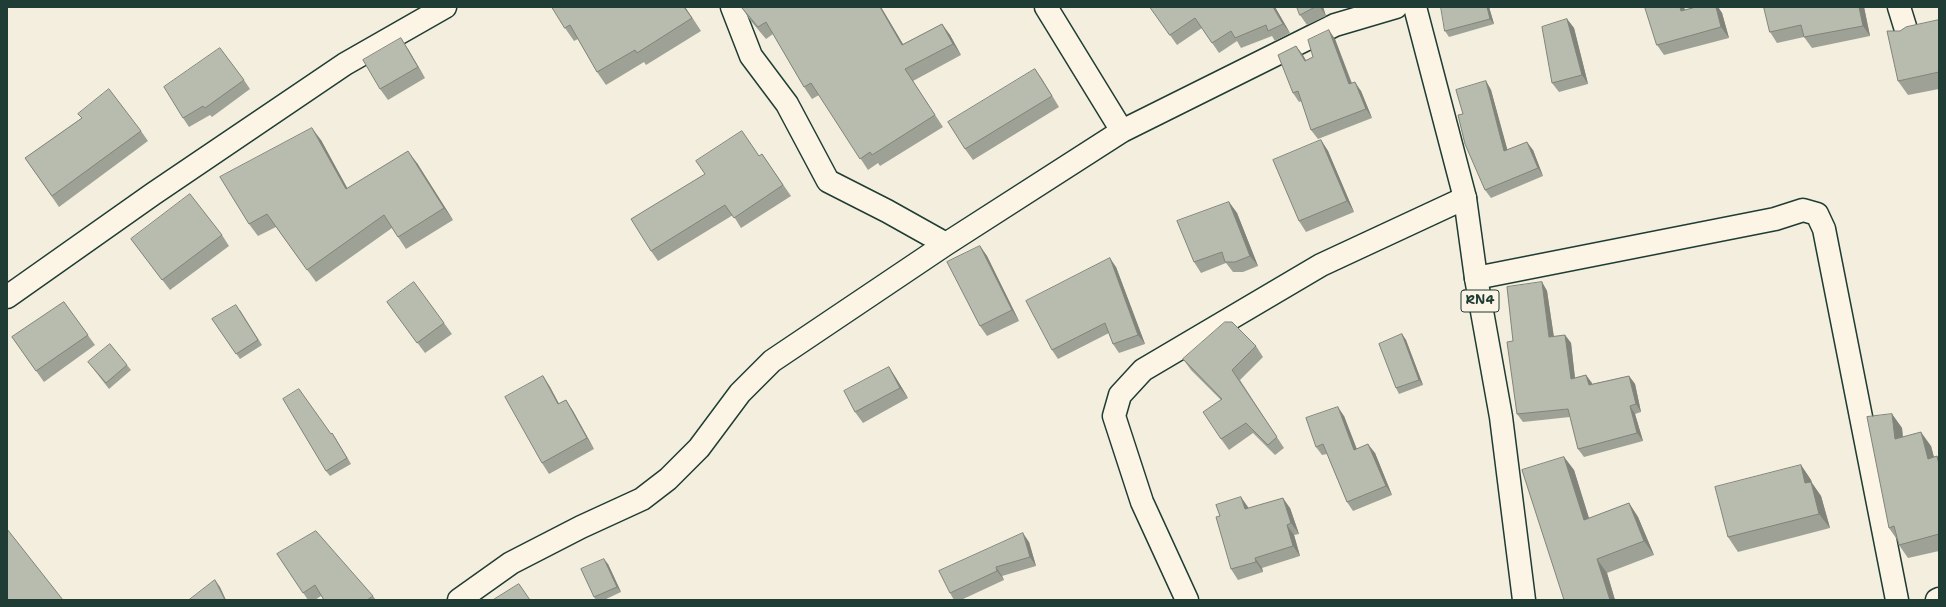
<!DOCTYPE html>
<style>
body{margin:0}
#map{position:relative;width:1946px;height:607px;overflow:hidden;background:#f3eede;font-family:"Shantell Sans",sans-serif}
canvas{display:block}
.frame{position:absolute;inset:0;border:8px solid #1f3d34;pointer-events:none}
</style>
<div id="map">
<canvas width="1946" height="607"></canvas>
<div class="frame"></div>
</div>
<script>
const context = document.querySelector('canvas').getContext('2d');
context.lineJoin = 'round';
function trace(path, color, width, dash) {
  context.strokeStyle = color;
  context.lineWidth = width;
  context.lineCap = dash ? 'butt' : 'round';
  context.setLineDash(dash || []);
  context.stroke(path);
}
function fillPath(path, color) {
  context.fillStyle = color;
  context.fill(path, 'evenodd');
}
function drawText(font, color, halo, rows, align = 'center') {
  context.font = font + ' "Shantell Sans",sans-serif';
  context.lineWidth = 3;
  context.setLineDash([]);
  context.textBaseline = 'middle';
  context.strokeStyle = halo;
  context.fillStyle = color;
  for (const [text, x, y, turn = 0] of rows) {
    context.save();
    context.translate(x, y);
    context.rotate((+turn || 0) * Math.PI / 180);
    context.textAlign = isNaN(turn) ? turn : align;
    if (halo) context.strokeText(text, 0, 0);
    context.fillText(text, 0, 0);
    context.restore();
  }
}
const minor = new Path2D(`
 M732 7 751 56 787 104 828 181 887 211 946 244
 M1046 7 1122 131
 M1899 7 1907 33
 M1476 278 1775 219 1803 210 1817 214 1824 229 1897 600
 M7 297 153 194 345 64 445 7
 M459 600 511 563 581 527 642 499 668 479 699 448 740 393 772 361 946 244 1122 131 1335 25 1396 7
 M1187 600 1142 502 1114 416 1120 395 1143 370 1321 265 1465 198
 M1937 600 1939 599`);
const highway = new Path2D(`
 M1415 7 1465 198 1476 278 1501 417 1524 600`);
trace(minor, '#1f3d34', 25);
trace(highway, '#1f3d34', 25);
trace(minor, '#fcf5e5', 22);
trace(highway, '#fcf5e5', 22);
fillPath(new Path2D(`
 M552 7H685L701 31 646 65 644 62 606 85 597 72 578 39 574 41 565 28Z
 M881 7 903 44 942 24 950 35 961 55 913 81 943 127 880 166 878 163 868 170 819 95 812 99 804 87 773 34 766 39 750 20 742 8Z
 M1150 7H1275L1290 33 1275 41 1272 36 1241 48 1237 41 1219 53 1202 28 1177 45Z
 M1297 7H1323L1326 16 1307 25 1300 15Z
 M1489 7 1494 24 1449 37 1445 31Z
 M1645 7H1684L1685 10 1696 7H1718L1722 13 1729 38 1664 55 1657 45Z
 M1764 7H1864L1870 36 1812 48 1804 37 1777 43 1770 32Z
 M1567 19 1574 28 1588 84 1559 92 1552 83Z
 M1939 20V89L1908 95 1898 81 1900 31Z
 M1335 39 1352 83 1361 91 1372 118 1318 139 1311 130 1302 101 1299 102 1293 93 1296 46 1306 60 1313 57Z
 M408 49 425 78 388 100 380 89Z
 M1035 69 1059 107 973 160 965 149Z
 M244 80 250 89 212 117 210 115 189 127 183 118Z
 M1486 81 1491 90 1507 150H1533L1543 176 1491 198 1485 190 1463 114Z
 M78 114 141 131 148 141 59 207 25 158 82 118Z
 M321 140 347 189 417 163 453 220 406 249 392 228 316 282 276 227 258 236 249 224Z
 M1321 140 1328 151 1354 212 1306 232 1299 221Z
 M762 154 791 196 741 228 733 215 658 261 651 251Z
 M1229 202 1237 213 1258 266 1243 272H1233L1226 263 1201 273 1194 262Z
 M222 235 229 246 170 290 131 239Z
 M980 246 987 256 1019 321 987 336 980 326Z
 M1116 267 1145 344 1119 353 1113 344 1109 333 1058 359 1052 350Z
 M1542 282 1547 291 1554 337 1565 335 1571 343 1575 378 1586 375 1592 384 1629 376 1635 384 1641 412 1635 414 1643 441 1584 457 1578 449 1570 417 1523 422 1517 414 1513 341Z
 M64 302 95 345 44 382 12 337Z
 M387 302 444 323 452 334 425 353Z
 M240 310 262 345 240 359 212 319Z
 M1402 334 1406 340 1423 385 1399 394 1396 388Z
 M1256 346 1263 357 1240 380 1284 448 1275 455 1253 433 1229 450 1221 439V400L1191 370 1183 359Z
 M88 362 127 365 131 370 109 389Z
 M889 367 896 378 908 398 863 423 855 412Z
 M543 376 550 387 559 404 566 400 573 411 594 449 549 474 542 463Z
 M1892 414 1902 428 1903 437 1931 446 1934 457 1937 456 1939 459V551L1908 558 1899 545 1898 541 1889 528Z
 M1344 416 1357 449 1375 453 1392 495 1353 511 1347 502 1327 454 1322 455 1316 447Z
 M332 433 351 464 330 476 326 471 331 434Z
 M1564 457 1574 470 1589 519 1629 503 1638 517 1654 555 1607 573 1615 600H1564Z
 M1801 465 1811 480 1812 483 1821 496 1830 528 1738 552 1728 537Z
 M1248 508H1290L1299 534 1294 535 1300 556 1262 568 1263 572 1238 580 1231 569Z
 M1029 542 1036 566 1002 576 1004 580 961 600H954L950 593Z
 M277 554 373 596 376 600H324L321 596 315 600H308Z
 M608 564 621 592 604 600H596L594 597Z`), '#9ea296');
fillPath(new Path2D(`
 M684 7H685L701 31 692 18Z
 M880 7H881L910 56 902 45Z
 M1273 7H1275L1290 33 1283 24Z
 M1320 7H1323L1326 16Z
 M1487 7H1489L1494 24 1490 19Z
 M1680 7H1684L1688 22 1681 11Z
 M1716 7H1718L1722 13 1729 38 1721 27Z
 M1859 7H1864L1870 36 1863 26Z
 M1567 19 1574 28 1588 84 1582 75Z
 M942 24 950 35 961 55 953 44Z
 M1329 30 1335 39 1355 93 1349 84Z
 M401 38 408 49 425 78 418 67Z
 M1296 46 1303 55 1311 70 1305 61Z
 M1035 69 1042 79 1059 107 1052 96Z
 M1486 81 1491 90 1510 159 1504 151Z
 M1355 82 1361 91 1372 118 1366 109Z
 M312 128 321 140 355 202 346 189Z
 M1321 140 1328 151 1354 212 1347 201Z
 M1527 142 1533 150 1543 176 1538 168Z
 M408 151 417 163 453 220 444 208Z
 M1229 202 1237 213 1258 266 1250 256Z
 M980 246 987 256 1019 321 1012 310Z
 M1110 258 1116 267 1145 344 1138 335Z
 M1542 282 1547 291 1555 345 1549 337Z
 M1402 334 1406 340 1423 385 1419 380Z
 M1565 335 1571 343 1576 387 1571 379Z
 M889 367 896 378 908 398 900 388Z
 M1586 375 1592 383 1594 393 1589 385Z
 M543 376 550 387 565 415 558 404Z
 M1629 376 1635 384 1641 412 1636 404Z
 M566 400 573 411 594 449 587 438Z
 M1630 406 1635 414 1643 441 1637 433Z
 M1338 407 1344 416 1360 458 1354 450Z
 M1892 414 1902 428 1904 452 1895 439Z
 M1921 432 1931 446 1938 473 1928 459Z
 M332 433 336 439 351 464 347 458Z
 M1368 444 1375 453 1392 495 1386 486Z
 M1564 457 1574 470 1594 534 1584 520Z
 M1801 465 1811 480 1812 483 1821 496 1830 528 1819 514 1805 483Z
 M1241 497 1248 507 1252 519 1245 509Z
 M1283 498 1290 508 1299 534 1291 523Z
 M1629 503 1638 517 1654 555 1644 541Z
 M1287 525 1294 535 1300 556 1293 546Z
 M1023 533 1029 542 1036 566 1030 557Z
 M1255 558 1262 568 1263 572 1256 562Z
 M604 559 608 564 621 592 617 587Z
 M1597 559 1607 573 1615 600H1610Z
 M996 567 1002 576 1004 580 997 571Z
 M215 580 220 587 226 600H225Z`), '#81847a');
const building = new Path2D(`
 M552 7H684L692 18 637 53 635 50 597 72 570 25 565 28Z
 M744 7H880L902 45 942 24 953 44 905 69 935 115 872 155 870 152 860 159 811 83 804 87 766 22 758 27 742 8Z
 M1150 7H1273L1283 24 1268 31 1266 25 1235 38 1231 31 1212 43 1195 18 1170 35Z
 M1297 7H1315L1300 15Z
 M1441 7H1487L1490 19 1445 31Z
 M1645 7H1680L1681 11 1696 7H1716L1721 27 1657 45Z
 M1764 7H1859L1863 26 1804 37 1801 25 1770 32Z
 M1567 19 1582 75 1552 83 1542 27Z
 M1939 20V72L1898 81 1887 31H1900L1906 27Z
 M1329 30 1349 84 1355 82 1366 109 1311 130 1298 91 1293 93 1278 55 1296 46 1305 61 1313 57 1308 40Z
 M401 38 418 67 380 89 363 60Z
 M220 48 244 80 205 108 203 106 183 118 164 87Z
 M1035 69 1052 96 965 149 948 122Z
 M1486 81 1504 151 1527 142 1538 168 1485 190 1465 144 1458 115 1463 114 1456 90Z
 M109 89 141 131 52 196 25 158 82 118 78 114Z
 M312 128 346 189 408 151 444 208 398 237 384 215 307 270 267 214 249 224 220 177Z
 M742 131 759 156 762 154 783 185 734 218 725 205 651 251 631 219 705 174 696 161Z
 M1321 140 1347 201 1299 221 1273 160Z
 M190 194 222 235 162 280 131 239Z
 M1229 202 1250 256 1235 262H1225L1222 252 1194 262 1177 221Z
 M980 246 1012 310 980 326 947 262Z
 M1110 258 1138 335 1113 344 1105 323 1052 350 1026 301Z
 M414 282 444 323 417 343 387 302Z
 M1542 282 1549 337 1565 335 1571 379 1586 375 1589 385 1629 376 1636 404 1630 406 1637 433 1578 449 1568 409 1517 414 1507 342 1513 341 1507 287Z
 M64 302 88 335 36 371 12 337Z
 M236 305 258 340 236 354 212 319Z
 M1225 322H1232L1256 346 1232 370 1277 437 1268 445 1246 423 1221 439 1203 412 1222 399 1183 359Z
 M1402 334 1419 380 1396 388 1379 344Z
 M110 344 127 365 106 383 88 362Z
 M889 367 900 388 855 412 844 391Z
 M543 376 558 404 566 400 587 438 542 463 505 397Z
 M299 389 331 434 332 433 347 458 326 471 283 399Z
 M1338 407 1354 450 1368 444 1386 486 1347 502 1323 444 1316 447 1306 418Z
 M1892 414 1895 439 1921 432 1928 459 1937 456 1939 464V534L1899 545 1894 526 1889 528 1867 417Z
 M1564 457 1584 520 1629 503 1644 541 1597 559 1610 600H1564L1522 470Z
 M1801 465 1805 483 1811 482 1819 514 1728 537 1715 487Z
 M1241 497 1245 509 1283 498 1291 523 1287 525 1293 546 1255 558 1256 562 1231 569 1216 517 1220 516 1216 505Z
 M7 529 63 600H7Z
 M316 531 373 596 367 600H335V599L334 600H324L315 585 303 593 277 554Z
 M1023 533 1030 557 996 567 997 571 950 593 939 571Z
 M604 559 617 587 594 597 581 569Z
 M215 580 225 600H189Z
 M519 584 530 600H493Z`);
fillPath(building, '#b8bcae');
trace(building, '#81847a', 1);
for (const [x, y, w] of [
 [1480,301,38]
]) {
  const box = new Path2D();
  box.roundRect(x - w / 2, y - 11, w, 22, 3);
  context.fillStyle = '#fcf5e5';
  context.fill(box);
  trace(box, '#1f3d34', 1);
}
drawText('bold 13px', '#1f3d34', null, [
 ["RN4",1480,301]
]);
</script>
